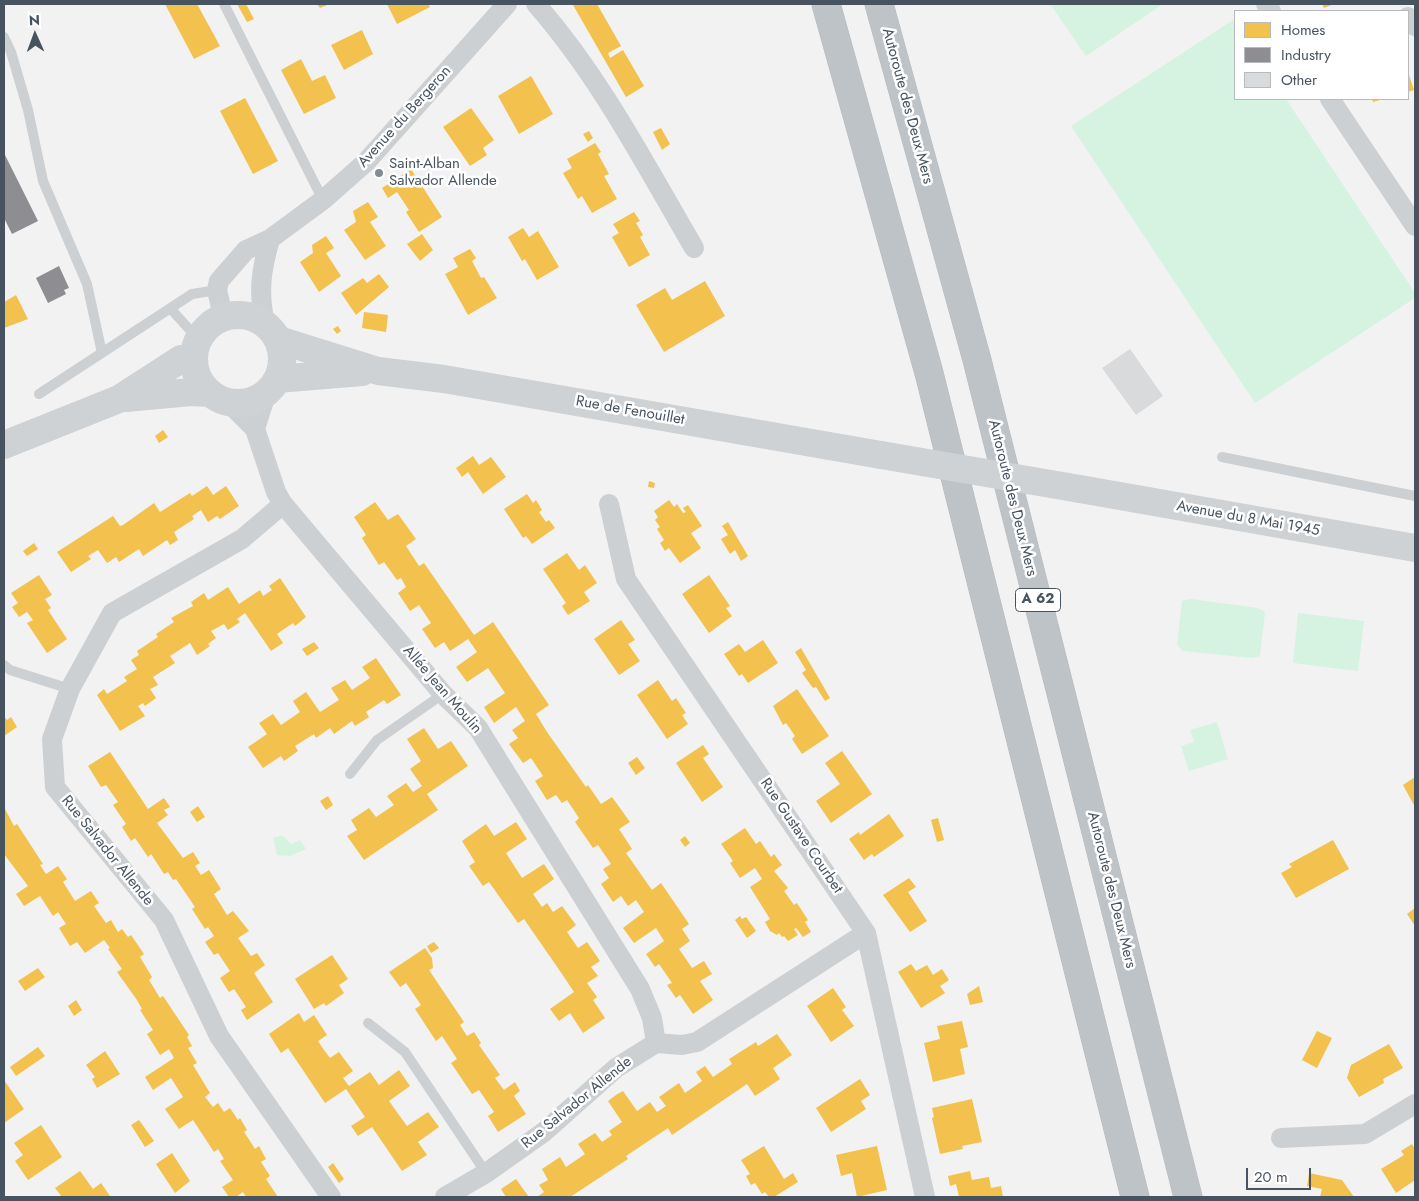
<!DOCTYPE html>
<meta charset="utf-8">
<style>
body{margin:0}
#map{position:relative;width:1419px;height:1201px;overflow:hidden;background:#f2f2f2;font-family:Jost,sans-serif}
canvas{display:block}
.frame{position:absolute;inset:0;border:5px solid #475460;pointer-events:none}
.legend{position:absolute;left:1234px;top:10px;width:175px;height:90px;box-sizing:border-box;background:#fff;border:1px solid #b5bbbf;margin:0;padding:6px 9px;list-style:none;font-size:15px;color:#475460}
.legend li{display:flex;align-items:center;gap:10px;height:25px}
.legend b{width:25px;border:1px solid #b5bbbf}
.north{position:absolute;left:10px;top:10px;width:50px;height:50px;-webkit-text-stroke:4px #fff;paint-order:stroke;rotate:358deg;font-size:14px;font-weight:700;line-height:20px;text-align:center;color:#475460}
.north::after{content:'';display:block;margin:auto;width:18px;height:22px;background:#475460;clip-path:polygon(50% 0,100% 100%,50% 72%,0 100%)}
.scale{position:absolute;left:1246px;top:1168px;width:65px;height:22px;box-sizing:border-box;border:2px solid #475460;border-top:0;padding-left:6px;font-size:15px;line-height:18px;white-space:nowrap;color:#475460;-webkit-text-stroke:4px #fff;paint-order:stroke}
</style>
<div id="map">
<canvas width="1419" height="1201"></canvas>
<div class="frame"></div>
<ul class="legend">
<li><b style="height:14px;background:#f2c14e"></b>Homes</li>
<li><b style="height:14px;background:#8d8d92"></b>Industry</li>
<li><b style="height:14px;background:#d9dadc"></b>Other</li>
</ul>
<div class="north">N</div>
<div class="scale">20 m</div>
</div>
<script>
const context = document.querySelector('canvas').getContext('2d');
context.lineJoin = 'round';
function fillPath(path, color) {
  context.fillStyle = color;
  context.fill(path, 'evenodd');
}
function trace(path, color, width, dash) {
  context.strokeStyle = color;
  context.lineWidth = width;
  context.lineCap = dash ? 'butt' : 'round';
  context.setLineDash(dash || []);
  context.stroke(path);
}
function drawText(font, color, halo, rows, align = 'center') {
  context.font = font + ' Jost,sans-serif';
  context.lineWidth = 5;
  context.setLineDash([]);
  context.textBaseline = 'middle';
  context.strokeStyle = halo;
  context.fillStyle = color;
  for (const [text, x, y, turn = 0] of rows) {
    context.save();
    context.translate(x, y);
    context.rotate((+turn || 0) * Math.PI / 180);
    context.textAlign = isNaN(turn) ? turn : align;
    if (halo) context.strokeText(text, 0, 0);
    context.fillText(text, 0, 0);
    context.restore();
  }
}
fillPath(new Path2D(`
 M1050 4H1163L1086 56Z
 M1233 20 1235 22V99H1286L1415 293V298L1255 403 1071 126Z
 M1191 599 1258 608 1265 612 1260 656 1252 658 1183 651 1177 645 1182 601Z
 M1298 613 1364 621 1358 671 1293 663Z
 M1217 722 1228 759 1189 771 1181 746 1194 742 1190 730Z
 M280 836H283L291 844 300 840 306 849 290 856 277 855 273 838Z`), '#d5f3e0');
fillPath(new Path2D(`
 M165 4H197L220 46 194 59Z
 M237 4H246L254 19 247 22Z
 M317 4H330L320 8Z
 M387 4H428L430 7 397 24Z
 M576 4H597L621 46 608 53 610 58 623 50 644 86 626 97 573 5Z
 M1322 4H1334L1324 8Z
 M362 30 373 54 344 70 331 45Z
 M301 59 312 81 325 75 336 98 304 114 281 70Z
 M1408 72 1414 90 1408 92Z
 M531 76 553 114 519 134 498 96Z
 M245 98 278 161 253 174 220 111Z
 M1372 99H1383L1373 102Z
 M471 108 494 140 483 148 487 155 470 166 443 127Z
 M661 128 670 144 662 150 653 132Z
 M589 131 593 138 588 142 583 134Z
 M595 143 601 152 598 154 609 174 604 176 617 199 592 213 582 196 578 199 563 173 572 168 567 159Z
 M411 169 442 217 419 232 406 212 409 210 397 192 388 198 382 188Z
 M368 202 378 217 370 222 386 246 365 260 344 230 356 222 353 211Z
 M634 212 640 221 636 223 643 235 640 237 650 255 629 267 612 237 619 233 613 224Z
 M523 228 529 237 538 231 559 267 537 280 525 259 522 261 508 237Z
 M422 234 433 250 420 261 407 244Z
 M326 236 334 248 326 253 341 276 319 292 300 262 313 253 312 245Z
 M470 249 476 258 472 261 481 278 484 277 497 298 468 315 445 274 458 267 453 258Z
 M379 274 389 287 356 315 341 293 363 278 367 283Z
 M705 281 725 316 664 352 636 305 665 288 672 300Z
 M16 295 28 319 4 328V302Z
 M364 312 388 315 386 332 362 328Z
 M338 326 341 331 337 334 333 329Z
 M163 430 168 437 159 443 155 436Z
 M473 456 479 465 491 457 506 477 483 494 468 472 462 477 456 468Z
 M649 481 655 483 654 488 648 487Z
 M207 486 213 495 226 486 239 506 220 519 217 516 208 522 201 510 192 516 194 519 174 532 178 540 170 545 167 540 143 556 139 549 119 562 116 557 107 563 98 550 88 556 91 559 71 572 57 552 113 516 120 526 123 525 154 503 160 512 190 493 192 496Z
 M527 494 533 503 536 500 542 510 539 512 546 522 549 520 555 528 532 544 526 536 523 538 504 509Z
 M669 500 674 507 677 504 683 513 686 512 683 508 688 505 702 526 691 533 701 548 680 563 669 548 665 551 660 543 664 540 657 529 660 527 655 520 658 517 654 511Z
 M375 502 388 520 398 514 416 539 406 546 419 566 424 563 474 635 493 622 549 705 536 714 547 732 586 787 588 785 601 804 612 797 630 822 619 829 632 849 626 853 652 890 661 883 689 924 682 929 690 941 679 949 692 968 704 961 712 974 700 981 713 1000 693 1014 680 995 676 998 667 985 672 983 659 964 655 967 646 954 664 941 656 928 634 943 623 928 644 912 636 900 628 906 621 896 613 902 601 884 609 878 603 869 611 864 598 845 593 848 575 822 579 818 567 800 562 803 556 795 547 800 535 781 543 776 531 758 523 763 509 744 518 738 512 730 525 721 516 707 494 723 484 707 505 693 488 668 467 682 456 667 477 652 468 639 450 651 444 642 435 648 422 629 431 623 419 605 410 611 398 593 406 587 401 578 397 580 384 562 379 565 365 543 362 538 366 535 354 517Z
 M728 522 748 556 741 561 735 550 730 554 721 539 728 535 722 526Z
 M34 543 38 549 27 556 23 551Z
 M567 553 579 570 585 565 597 583 584 592 590 601 568 615 562 606 566 603 543 569Z
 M39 575 52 595 45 599 51 608 48 610 67 639 47 653 27 623 33 620 27 612 19 617 12 607 18 603 11 593Z
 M709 575 730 606 726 608 732 616 709 633 682 594Z
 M280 578 306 617 295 626 293 623 277 634 283 643 271 651 245 613 237 619 240 622 228 630 224 624 211 631 216 638 208 644 210 646 197 655 190 643 170 656 175 663 153 677 158 685 150 689 156 698 145 706 143 703 138 706 145 716 120 731 97 695 104 689 107 694 127 681 124 677 137 669 131 660 139 655 137 651 158 637 156 634 174 622 171 618 193 606 191 602 204 593 208 600 228 587 239 604 260 590 263 596 272 590 269 586Z
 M621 620 635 640 628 644 640 661 619 675 594 639Z
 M763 640 778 663 748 683 742 674 739 676 724 654 739 644 745 652Z
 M314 642 319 648 307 656 302 649Z
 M801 648 830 698 825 701 816 687 813 688 802 673 806 670 795 652Z
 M376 658 401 695 387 704 384 700 366 712 369 717 355 726 352 721 334 734 330 728 316 738 314 734 295 746 298 751 284 761 281 756 263 768 248 747 267 734 259 723 273 714 281 725 300 712 293 701 306 692 320 712 339 700 331 688 345 680 352 690 370 678 362 667Z
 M658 680 672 701 676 698 686 713 682 715 688 724 667 739 637 695Z
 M797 689 829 736 802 754 792 739 795 736 786 723 783 725 773 706Z
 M4 716 7 720 11 717 17 727 4 736Z
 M424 728 438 749 451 741 468 766 427 794 438 810 364 860 347 836 357 830 351 820 369 808 376 817 394 805 387 796 406 783 413 792 422 786 410 769 421 761 407 739Z
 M703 745 709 754 703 758 723 787 702 802 676 763Z
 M842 751 872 794 831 823 816 801 840 784 825 763Z
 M110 752 148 809 164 798 170 807 164 810 168 815 157 823 183 858 193 852 200 863 195 866 201 875 209 870 221 889 214 894 227 915 233 911 249 931 238 938 251 956 257 953 265 965 254 973 273 1002 247 1020 241 1010 246 1007 234 989 229 992 220 978 230 971 218 953 214 955 205 942 214 936 208 927 205 929 192 909 195 907 176 879 173 880 168 872 164 874 151 854 148 857 135 838 131 841 122 827 126 824 113 805 118 802 106 785 101 787 88 766Z
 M637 757 645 768 636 775 628 763Z
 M1415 777V807L1403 785Z
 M328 796 333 805 326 810 320 801Z
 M198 806 205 817 197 822 190 812Z
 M4 807 14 826 17 824 43 864 40 865 46 874 58 866 67 879 63 882 75 901 91 891 99 903 94 906 106 923 111 920 118 932 122 929 128 937 131 935 144 954 140 957 152 977 149 980 160 998 163 996 189 1035 187 1037 192 1046 188 1048 197 1063 193 1065 210 1093 205 1097 213 1107 218 1103 224 1112 230 1108 238 1120 240 1118 247 1130 244 1132 250 1141 255 1149 259 1146 266 1159 261 1162 270 1176 266 1179 278 1197H246L243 1192 236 1197H229L222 1187 233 1180 220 1161 224 1159 218 1149 214 1152 193 1120 179 1129 165 1109 183 1097 171 1078 153 1090 145 1077 174 1058 169 1049 160 1055 147 1034 153 1030 140 1010 142 1009 137 1000 117 972 122 969 108 949 110 948 104 940 85 953 77 942 70 946 59 928 66 924 58 912 53 916 40 896 24 906 16 894 28 886 4 854Z
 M889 814 904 836 874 857 872 854 864 860 849 839 859 832 860 835Z
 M938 818 944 840 937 842 931 820Z
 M516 822 527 839 506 853 522 878 544 864 554 879 533 894 542 907 547 903 553 912 562 906 576 925 567 932 578 948 587 942 600 961 591 967 598 976 587 983 597 997 593 1000 605 1018 583 1033 570 1013 559 1021 550 1009 574 992 562 974 524 919 518 923 489 882 483 886 469 866 475 862 462 841 486 824 494 836Z
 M745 828 756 844 760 841 771 857 774 854 782 865 774 871 788 888 784 891 794 905 797 903 808 920 805 922 811 932 803 937 796 928 794 929 798 935 788 941 784 936 782 937 779 933 777 935 770 931 765 922 770 919 750 887 762 879 755 868 740 878 730 863 733 861 721 844Z
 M685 836 690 843 685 847 680 840Z
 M1333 840 1349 869 1296 898 1281 873 1292 867 1289 864Z
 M909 878 916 887 908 892 927 921 910 932 883 895Z
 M1415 908V926L1407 914Z
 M740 916 742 919 746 917 756 931 747 938 735 920Z
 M434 942 439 948 431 953 427 946Z
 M425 948 432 958 433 968 429 970 464 1022 460 1025 467 1036 474 1032 481 1043 479 1045 500 1075 495 1078 504 1090 515 1082 520 1091 514 1096 526 1114 498 1132 488 1116 494 1112 479 1090 472 1094 451 1063 457 1059 442 1036 436 1041 415 1009 421 1005 406 983 400 987 389 972Z
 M332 955 348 979 339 985 344 993 326 1006 324 1003 314 1009 295 979Z
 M911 964 916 971 927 965 933 975 942 969 949 980 940 986 945 993 921 1008 898 972Z
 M38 968 45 977 25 991 18 981Z
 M979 986 983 1002 970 1005 967 994Z
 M833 988 846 1007 842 1010 854 1026 831 1042 807 1006Z
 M76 1000 82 1010 74 1016 68 1006Z
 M299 1013 304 1022 314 1015 327 1035 318 1041 324 1050 330 1058 339 1052 353 1071 343 1078 349 1086 370 1072 379 1085 399 1070 410 1086 389 1101 407 1126 428 1112 439 1127 418 1142 427 1155 402 1171 372 1127 358 1136 351 1126 365 1117 346 1089 325 1103 288 1048 281 1053 269 1034Z
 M962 1021 968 1047 960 1049 965 1074 933 1082 924 1043 940 1039 937 1026Z
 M1317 1031 1332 1038 1317 1068 1302 1060Z
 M777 1034 792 1055 773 1068 780 1079 755 1096 747 1084 672 1135 668 1128 626 1156 628 1159 570 1197H537L544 1192 539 1185 548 1180 542 1169 560 1157 566 1167 585 1154 578 1144 595 1133 602 1142 612 1135 609 1131 622 1122 608 1101 616 1095 623 1091 637 1111 650 1102 657 1112 666 1106 659 1097 679 1083 685 1093 702 1081 696 1072 705 1066 713 1077 732 1064 729 1059 756 1042 758 1046Z
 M1389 1044 1403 1068 1383 1079 1384 1083 1359 1097 1347 1078 1351 1065Z
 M38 1047 45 1056 16 1076 10 1067Z
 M105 1051 120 1074 97 1088 92 1079 95 1077 86 1065Z
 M860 1079 870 1095 861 1101 866 1109 831 1132 816 1108Z
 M4 1080 24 1109 4 1123Z
 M972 1099 982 1142 962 1146 963 1149 940 1154 932 1118 934 1117 932 1108Z
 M139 1120 154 1141 145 1147 131 1125Z
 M41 1125 62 1157 28 1180 15 1161 23 1155 14 1143Z
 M1412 1144 1415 1149V1180L1396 1193 1381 1169 1404 1155 1401 1151Z
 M764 1146 784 1179 793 1173 798 1182 774 1197H769L765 1192 762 1194 755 1183 751 1185 746 1176 750 1174 741 1160Z
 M877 1146 887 1190 857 1197 852 1173 841 1176 836 1155Z
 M172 1153 190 1181 175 1193 156 1164Z
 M333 1163 344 1179 339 1183 328 1167Z
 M80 1171 93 1189 101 1183 110 1196 62 1197 55 1188Z
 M970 1171 972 1180 989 1177 991 1188 1001 1186 1003 1197H959L956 1184 950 1186 948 1176Z
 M1309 1173 1342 1180 1354 1197H1320L1322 1189 1307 1186Z
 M516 1179 529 1197H506L501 1189Z`), '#f2c14e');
fillPath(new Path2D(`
 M4 153 38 221 12 234 4 218Z
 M59 266 69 288 64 290 66 294 48 303 36 278Z`), '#8d8d92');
fillPath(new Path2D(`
 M1130 349 1163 396 1136 415 1102 368Z`), '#d9dadc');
const motorway = new Path2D(`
 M826 4 929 373 1135 1197
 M879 4 977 360 1188 1197`);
trace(motorway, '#b6bcc2', 29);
trace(new Path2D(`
 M224 4 323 200
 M4 37 11 52 28 110 43 181 87 284 102 353
 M170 308 198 339
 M39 394 192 294 217 290
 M1222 457 1415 496
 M4 665 10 670 70 689
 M350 774 377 740 443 694
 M368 1023 405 1052 486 1173`), '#cdd0d3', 10);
trace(new Path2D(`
 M536 4C600 77 645 164 694 248
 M1266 4 1271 11
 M1408 17 1415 26
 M1330 99 1415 226
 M223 316 217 290 219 281 246 250 270 239 323 200 366 162 507 4
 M265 324C258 291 261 271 270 239
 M230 404 255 429 276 492 283 504 443 694 478 728 640 989 652 1018 656 1043
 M255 429 266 394
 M283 504 242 539 112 613 70 689 52 739 55 787 164 920 219 1036 331 1197
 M609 504 626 579 866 933 925 1197
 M1281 1138 1365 1134 1415 1104
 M445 1197 486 1173 544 1132 616 1068 656 1043 682 1045 697 1042 866 933`), '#cdd0d3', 20);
trace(new Path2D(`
 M194 359a44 44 0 1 1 88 0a44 44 0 1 1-88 0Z
 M279 340 378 371 444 379 881 455
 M277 379 362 372
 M126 398 191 392 210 393
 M4 445 119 399 181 359 193 358
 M1080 489 1415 548`), '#ced2d4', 28);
trace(motorway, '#bec3c8', 28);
trace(new Path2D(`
 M881 455 1080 489`), '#ced2d4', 28);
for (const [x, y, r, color] of [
 [379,173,5,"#838b93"]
]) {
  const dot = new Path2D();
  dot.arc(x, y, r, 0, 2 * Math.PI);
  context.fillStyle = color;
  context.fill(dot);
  trace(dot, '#fff', 2);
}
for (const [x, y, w] of [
 [1038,600,45]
]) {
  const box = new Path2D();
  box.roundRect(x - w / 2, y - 11.5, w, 23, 4);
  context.fillStyle = '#fff';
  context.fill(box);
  trace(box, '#475460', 1);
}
drawText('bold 14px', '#475460', null, [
 ["A 62",1038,600]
]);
drawText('15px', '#475460', '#fff', [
 ["Autoroute des Deux Mers",907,106,75],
 ["Avenue du Bergeron",405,117,-48],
 ["Rue de Fenouillet",630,411,10],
 ["Autoroute des Deux Mers",1012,498,76],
 ["Avenue du 8 Mai 1945",1248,519,10],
 ["Allée Jean Moulin",442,690,49],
 ["Rue Gustave Courbet",801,836,56],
 ["Rue Salvador Allende",107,851,51],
 ["Autoroute des Deux Mers",1111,890,76],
 ["Rue Salvador Allende",577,1103,-39]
]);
drawText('15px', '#475460', '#fff', [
 ["Saint-Alban",389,164],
 ["Salvador Allende",389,181]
], 'left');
</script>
